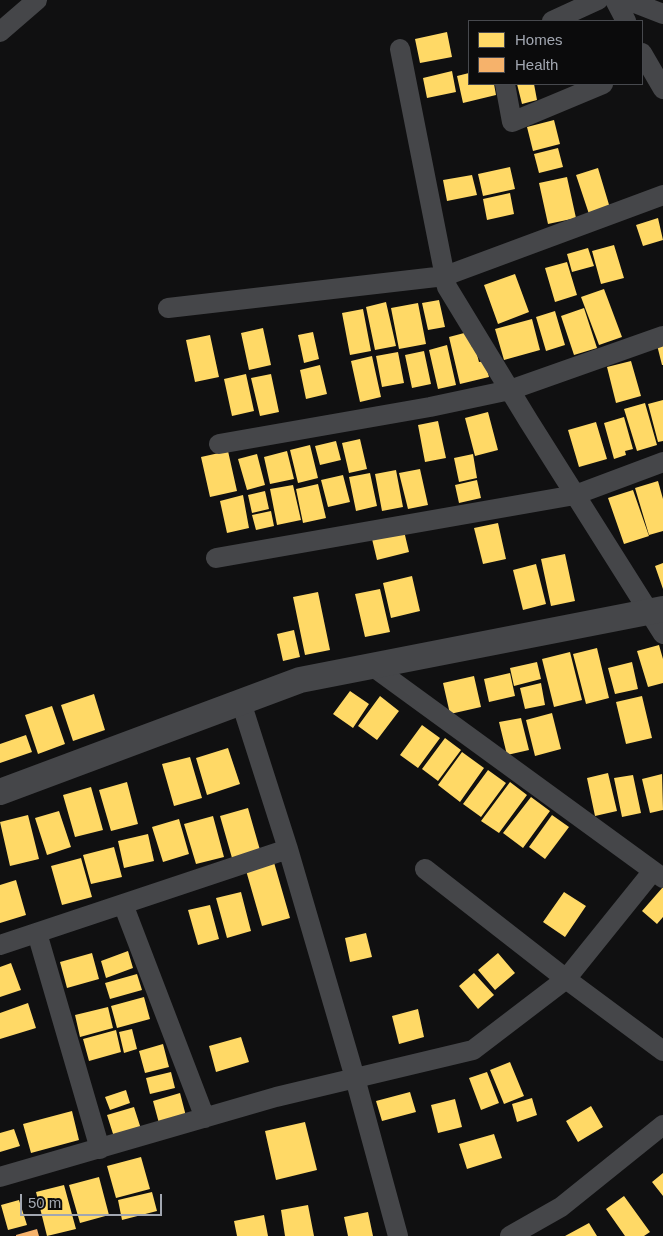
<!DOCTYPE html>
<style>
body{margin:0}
#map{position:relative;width:663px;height:1236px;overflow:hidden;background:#101011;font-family:Helvetica,sans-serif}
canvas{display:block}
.legend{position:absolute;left:468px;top:20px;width:175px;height:65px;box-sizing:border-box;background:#0b0b0c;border:1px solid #47494e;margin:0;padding:6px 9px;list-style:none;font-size:15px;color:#a2a7b1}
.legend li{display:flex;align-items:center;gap:10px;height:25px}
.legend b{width:25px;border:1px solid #47494e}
.scale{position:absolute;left:20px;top:1194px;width:142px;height:22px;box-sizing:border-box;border:2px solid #a2a7b1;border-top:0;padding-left:6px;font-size:15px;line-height:18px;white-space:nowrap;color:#a2a7b1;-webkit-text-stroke:4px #0b0b0c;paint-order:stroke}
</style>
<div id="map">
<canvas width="663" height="1236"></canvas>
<ul class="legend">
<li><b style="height:14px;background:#ffd966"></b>Homes</li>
<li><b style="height:14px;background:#f6b26b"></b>Health</li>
</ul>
<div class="scale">50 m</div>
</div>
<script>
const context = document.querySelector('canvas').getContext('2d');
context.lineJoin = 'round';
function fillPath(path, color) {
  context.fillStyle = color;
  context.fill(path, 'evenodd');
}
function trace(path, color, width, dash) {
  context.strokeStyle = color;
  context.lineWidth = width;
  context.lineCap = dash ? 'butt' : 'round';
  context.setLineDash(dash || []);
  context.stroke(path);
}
fillPath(new Path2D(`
 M447 32 452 57 420 63 415 39Z
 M452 71 456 92 427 98 423 78Z
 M469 73V84H494L496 95 463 103 457 76Z
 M517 84H534L537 100 522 104Z
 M554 120 560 144 533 151 527 127Z
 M558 148 563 167 539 173 534 154Z
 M510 167 515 189 483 196 478 174Z
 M598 168 610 208 589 214 576 175Z
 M472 175 477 195 447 201 443 180Z
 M567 177 576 218 548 224 539 183Z
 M510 193 514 214 487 220 483 199Z
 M658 218 663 240 643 246 636 225Z
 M614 245 624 278 601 284 592 251Z
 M588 248 594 266 572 272 567 254Z
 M567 262 577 295 555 302 545 268Z
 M515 274 529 312 498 324 484 285Z
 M604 289 622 337 599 345 581 297Z
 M439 300 445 327 428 330 422 303Z
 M386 302 396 346 375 350 366 307Z
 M418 303 426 344 399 349 391 308Z
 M584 308 597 348 574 355 561 316Z
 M363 309 371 351 350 355 342 313Z
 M555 311 565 345 546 351 536 317Z
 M532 319 540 350 504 360 495 329Z
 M263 328 271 365 249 370 241 333Z
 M313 332 319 359 304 363 298 335Z
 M468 332 472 347H475L479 362 485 361 489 377 460 384 449 337Z
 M210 335 219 377 195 382 186 340Z
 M663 344V365H662L657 345Z
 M447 345 456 385 438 389 429 350Z
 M424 351 431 384 412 388 405 355Z
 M398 352 404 383 382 387 376 356Z
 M372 356 381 397 360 402 351 361Z
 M631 361 641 396 616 403 607 367Z
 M320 365 327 394 306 399 300 370Z
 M246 374 254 411 232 416 224 379Z
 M271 374 279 412 260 416 251 378Z
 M663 400V441L658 442 648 404Z
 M645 403 657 445 637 451 624 409Z
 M488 412 498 450 475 456 465 418Z
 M624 417 633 449 625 451 626 455 614 459 604 423Z
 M438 421 446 458 425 462 418 425Z
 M596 422 607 459 579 467 568 430Z
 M360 439 367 469 349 473 342 443Z
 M336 441 341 460 320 465 315 446Z
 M310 445 318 478 298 483 290 450Z
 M228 451 237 491 210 497 201 457Z
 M287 451 294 479 270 484 264 457Z
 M257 454 265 485 247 490 238 459Z
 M473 454 477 478 459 482 454 458Z
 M420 469 428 505 408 509 399 473Z
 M396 470 403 507 382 511 375 474Z
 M370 473 377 506 356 511 349 477Z
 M343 475 350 502 328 507 321 480Z
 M477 480 481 498 459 503 455 485Z
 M658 481 663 499V531L649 535 635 488Z
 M318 484 326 518 303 523 296 489Z
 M293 485 301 520 277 525 270 489Z
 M633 490 649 536 624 544 608 498Z
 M265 491 269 509 252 513 248 495Z
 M243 495 249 528 227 533 220 501Z
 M271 511 274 526 256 530 252 515Z
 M498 523 506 559 483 564 474 528Z
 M404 531 409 552 377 560 372 539Z
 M565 554 575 601 551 606 541 559Z
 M663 563V589L655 566Z
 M536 564 546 604 523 610 513 570Z
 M412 576 420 611 391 618 383 583Z
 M380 589 390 632 365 637 355 594Z
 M318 592 330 650 305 655 293 597Z
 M294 630 300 657 283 661 277 634Z
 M659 645 663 659V683L648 687 637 651Z
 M597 648 609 698 586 704 573 654Z
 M570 652 582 700 554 707 542 659Z
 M537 662 541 679 514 686 510 668Z
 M632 662 638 689 615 694 608 668Z
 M510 673 515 696 489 702 484 679Z
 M474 676 481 707 450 714 443 683Z
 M541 683 545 705 525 709 520 688Z
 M350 691 369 704 353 728 333 714Z
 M94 694 105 730 73 741 61 705Z
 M380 696 399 711 377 740 358 726Z
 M642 696 652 738 626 744 616 702Z
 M52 706 65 744 38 754 25 715Z
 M552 713 561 749 535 756 526 720Z
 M521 718 529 750 507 755 499 722Z
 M422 725 440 738 418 768 400 755Z
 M26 735 32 752 0 763V744Z
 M445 738 461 750 438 781 422 769Z
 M228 748 240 784 207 795 196 758Z
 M462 752 484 768 460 802 438 785Z
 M190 757 202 798 174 806 162 764Z
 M488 770 506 783 481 817 463 804Z
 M608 773 617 811 595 816 587 778Z
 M662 774 663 810 650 813 642 779Z
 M633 775 641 813 622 817 614 778Z
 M127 782 138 824 111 831 99 790Z
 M510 782 527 795 499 833 481 821Z
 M91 787 103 830 75 837 63 795Z
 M531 797 550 811 523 848 503 833Z
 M248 808 260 850 232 858 220 816Z
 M59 811 71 847 47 855 35 818Z
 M28 815 39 859 10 866 0 822Z
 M552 815 569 827 545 859 529 847Z
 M213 816 224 857 196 864 184 824Z
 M179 819 189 854 163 862 152 827Z
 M148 834 154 861 124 868 118 841Z
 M114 847 122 877 91 884 83 855Z
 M81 858 92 897 62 905 51 866Z
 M273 859 290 918 262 926 245 867Z
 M16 880 26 915 0 923V885Z
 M663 887V917L657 924 642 911Z
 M241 892 251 931 227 938 216 898Z
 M564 892 586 906 565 937 543 922Z
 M210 905 219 939 198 945 188 910Z
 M366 933 372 957 350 962 345 938Z
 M128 951 133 968 106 978 101 961Z
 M92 953 99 979 67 988 60 962Z
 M498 953 515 973 495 990 478 970Z
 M11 963 21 990 0 997V967Z
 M474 973 494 995 478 1009 459 986Z
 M137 974 142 990 110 999 105 983Z
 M144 997 150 1019 117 1028 111 1006Z
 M28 1003 36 1028 0 1039V1013Z
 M108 1007 113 1028 80 1037 75 1015Z
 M418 1009 424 1037 399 1044 392 1016Z
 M132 1029 137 1049 124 1053 119 1032Z
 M116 1030 121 1052 89 1061 83 1039Z
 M241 1037 249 1062 216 1072 209 1046Z
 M163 1044 169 1067 145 1073 139 1051Z
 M510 1062 524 1096 504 1104 490 1070Z
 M171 1072 175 1088 150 1094 146 1078Z
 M487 1072 499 1103 481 1110 469 1078Z
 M126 1090 130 1103 110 1110 105 1097Z
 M410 1092 416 1112 382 1121 376 1101Z
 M180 1093 187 1120 160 1127 153 1101Z
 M532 1098 537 1115 517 1122 512 1104Z
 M455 1099 462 1127 438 1133 431 1105Z
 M591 1106 603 1127 578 1142 566 1121Z
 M134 1107 141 1129 114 1137 107 1115Z
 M72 1111 79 1140 31 1153 23 1124Z
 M305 1122 317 1170 276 1180 265 1131Z
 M14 1129 20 1146 0 1152V1133Z
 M494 1134 502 1158 467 1169 459 1144Z
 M141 1157 150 1189 116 1198 107 1166Z
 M663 1173V1196L652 1182Z
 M99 1177 109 1215 80 1223 69 1185Z
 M64 1185 76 1229 47 1236 36 1192Z
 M152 1192 157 1211 122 1220 118 1200Z
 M624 1196 650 1232 644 1236H625L606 1209Z
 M19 1200 27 1225 8 1230 1 1205Z
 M308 1205 314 1236H285L281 1210Z
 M368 1212 373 1236H348L344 1217Z
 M264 1215 268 1236H237L234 1221Z
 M589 1223 597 1236H565Z`), '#ffd966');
fillPath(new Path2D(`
 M37 1229 39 1236H16V1235Z`), '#f6b26b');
trace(new Path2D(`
 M615 0 626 21
 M627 0 663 14
 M552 21 598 0
 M0 32 37 0
 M400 49 447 287 528 420 663 634
 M642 53 663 89
 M505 84 512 122 603 84
 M168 308 445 276 663 195
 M219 444 430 407 510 390 663 336
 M216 558 575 495 663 462
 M372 666 663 878
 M241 702 288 849 355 1078 398 1236
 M425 869 566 979 663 1051
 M123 904 205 1118
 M37 933 100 1149
 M0 945 288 849
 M0 1177 276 1097 473 1050 566 979 653 871
 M510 1236 561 1207 663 1125`), '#454649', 20);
trace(new Path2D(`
 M0 792 300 680 663 609`), '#454649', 26);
</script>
